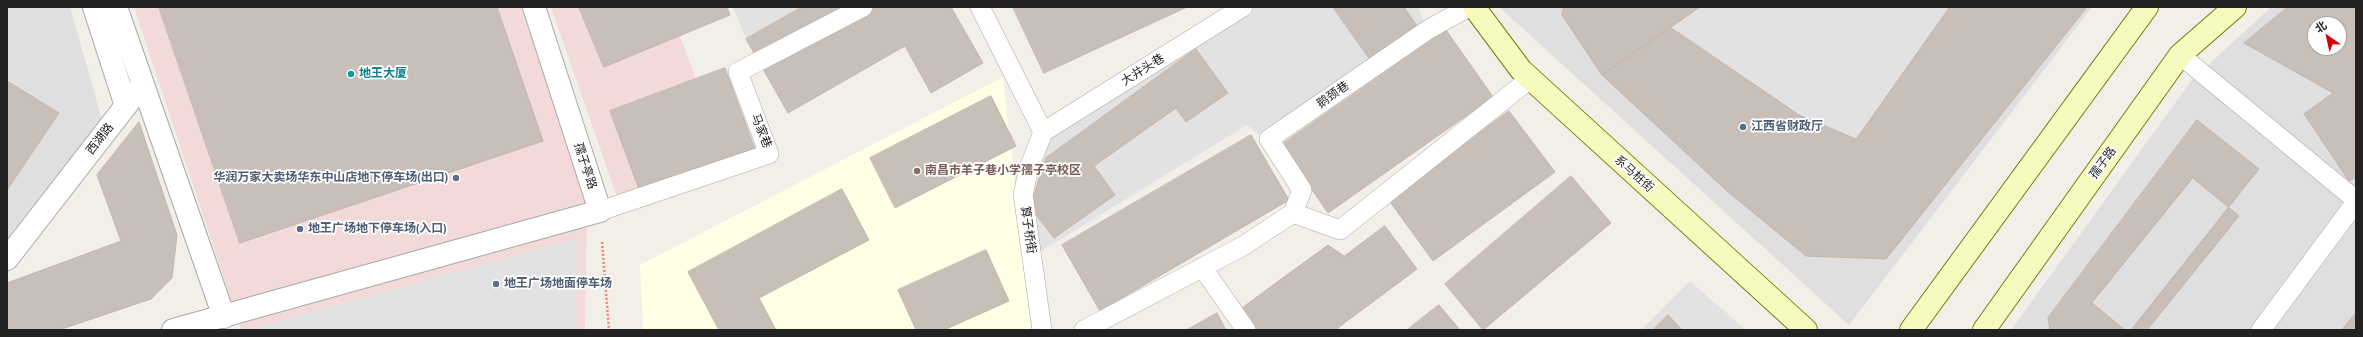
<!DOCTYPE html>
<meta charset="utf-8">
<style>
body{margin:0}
#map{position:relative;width:2363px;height:337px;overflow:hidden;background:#f2efe9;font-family:"PT Sans Narrow","Noto Sans SC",sans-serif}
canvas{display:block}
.frame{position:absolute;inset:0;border:8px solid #222;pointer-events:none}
.north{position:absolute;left:2307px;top:16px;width:40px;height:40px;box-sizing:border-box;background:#fff;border:1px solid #a7a7a7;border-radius:50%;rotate:326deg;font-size:11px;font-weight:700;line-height:16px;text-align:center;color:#222}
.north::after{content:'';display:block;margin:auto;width:14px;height:18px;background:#d40000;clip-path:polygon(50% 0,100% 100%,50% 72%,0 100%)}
</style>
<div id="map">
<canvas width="2363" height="337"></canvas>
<div class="frame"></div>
<div class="north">北</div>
</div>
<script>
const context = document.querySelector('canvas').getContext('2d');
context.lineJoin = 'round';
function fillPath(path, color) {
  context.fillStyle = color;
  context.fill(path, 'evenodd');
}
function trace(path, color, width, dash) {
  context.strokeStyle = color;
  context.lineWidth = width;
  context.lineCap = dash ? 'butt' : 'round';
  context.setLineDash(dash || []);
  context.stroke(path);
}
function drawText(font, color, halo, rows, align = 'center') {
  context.font = font + ' "PT Sans Narrow","Noto Sans SC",sans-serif';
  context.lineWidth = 3.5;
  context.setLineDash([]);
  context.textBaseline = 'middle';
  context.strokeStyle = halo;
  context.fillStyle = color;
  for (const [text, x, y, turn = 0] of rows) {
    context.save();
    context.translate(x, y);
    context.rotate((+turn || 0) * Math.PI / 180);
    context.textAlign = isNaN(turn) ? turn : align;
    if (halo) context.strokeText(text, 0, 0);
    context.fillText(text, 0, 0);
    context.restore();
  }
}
fillPath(new Path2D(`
 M7 7H70L102 120 7 244Z
 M1499 7H2092L1849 325Z
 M2271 7H2356V330H2011L2191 81ZM2315 24H2339V48H2315Z`), '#e0dfdf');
fillPath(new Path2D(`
 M134 7H521L587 201 585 330H241Z
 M551 7H669L728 164 618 200Z`), '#f2dad9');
fillPath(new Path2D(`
 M1003 77 1031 330H643L640 265Z`), '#ffffe5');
fillPath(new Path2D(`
 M733 7H802L746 39Z
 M1255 7H1418L1425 25 1262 137 1247 125 1038 253 1027 193 1048 136Z
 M1700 7H1950L1856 139 1799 115 1670 27Z
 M578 238 575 330H251V329Z
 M1690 281 1746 330H1641Z`), '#e2e2e2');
const building = new Path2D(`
 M159 7H497L543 141 240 243Z
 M579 7H727L730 15 604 67Z
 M802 7H951L983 63 931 93 905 46 788 113 746 39Z
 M1013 7H1187L1044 73Z
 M1333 7H1404L1419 29 1372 62Z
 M1564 7H1700L1602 75 1562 15Z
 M1950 7H2087L1886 259 1806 256 1727 191 1602 75 1670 27 1799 115 1856 139Z
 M2288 7H2356V177L2349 181 2304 114 2333 93 2244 43ZM2315 24H2339V48H2315Z
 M1446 30 1493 97 1328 213 1281 145Z
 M1196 49 1228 93 1186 122 1176 108 1094 166 1115 195 1054 238 1030 207 1046 158Z
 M725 68 755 149 640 192 610 111Z
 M7 81 59 113 7 190Z
 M991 96 1016 146 895 208 870 158Z
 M1509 111 1555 172 1433 261 1388 199Z
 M2197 120 2259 169 2131 330H2050L2048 318Z
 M139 122 177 235 172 278 151 299 59 330H7V283L121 241 97 175Z
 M1251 135 1289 200 1100 311 1062 245Z
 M1571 176 1611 223 1483 330 1445 284Z
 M2193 178 2239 216 2147 330H2125L2092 303Z
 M842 189 869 240 759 298 776 330H719L688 272Z
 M1385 226 1417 269 1335 330H1254L1239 310 1328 245 1344 256Z
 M986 250 1009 301 944 330H916L898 290Z
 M1439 305 1460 330H1407Z
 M1217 313 1226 330H1187Z
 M2356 313V330H2342Z
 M1668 315 1682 330H1653Z`);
fillPath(building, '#c7bfb8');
trace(building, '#c4b6ab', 1);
const lane = new Path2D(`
 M980 7 1043 132
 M2180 55 2356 200
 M1043 132 1243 7
 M600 211 769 154 738 72 863 7
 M1293 213 1302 190 1269 139 1429 29 1469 7
 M1202 267 1246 330
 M1042 330 1023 194 1029 168 1043 132
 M1084 330 1243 246 1293 213 1340 230 1530 79
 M2261 330 2356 202`);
const street = new Path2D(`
 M94 7 126 106
 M116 7 224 317
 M7 259 142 85
 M173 330 600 211 534 7`);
const secondary = new Path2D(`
 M1474 7 1521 70 1806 330
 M1911 330 2147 7
 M1984 330 2180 55 2235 7`);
trace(lane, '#a9a9a9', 20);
trace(street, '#a9a9a9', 24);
trace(secondary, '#707d05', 24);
trace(new Path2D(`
 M602 242 609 330`), '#fa8072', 2.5, [2, 2]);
trace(lane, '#fff', 19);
trace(street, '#fff', 22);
trace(secondary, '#f7fabf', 22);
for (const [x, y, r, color] of [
 [351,74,4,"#0f9aa8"],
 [1743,127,4,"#5c6f8a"],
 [917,171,4,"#8d6e63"],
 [456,178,4,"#5c6f8a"],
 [300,229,4,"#5c6f8a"],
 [496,284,4,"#5c6f8a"]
]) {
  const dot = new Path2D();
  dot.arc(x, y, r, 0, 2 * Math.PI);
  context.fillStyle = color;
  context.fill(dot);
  trace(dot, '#fff', 1.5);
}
drawText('12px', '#222', '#fff', [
 ["大井头巷",1143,70,-32],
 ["鹅颈巷",1333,95,-35],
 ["马家巷",761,131,69],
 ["西湖路",100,139,-52],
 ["孺子路",2103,163,-54],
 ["孺子亭路",585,166,72],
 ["系马桩街",1634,174,42],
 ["算子桥街",1028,230,82]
]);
drawText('bold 12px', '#0d838f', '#fff', [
 ["地王大厦",359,74]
], 'left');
drawText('bold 12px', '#4e5e75', '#fff', [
 ["江西省财政厅",1751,127],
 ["华润万家大卖场华东中山店地下停车场(出口)",448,178,"right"],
 ["地王广场地下停车场(入口)",308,229],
 ["地王广场地面停车场",504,284]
], 'left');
drawText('bold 12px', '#785e54', '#fff', [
 ["南昌市羊子巷小学孺子亭校区",925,171]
], 'left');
</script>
